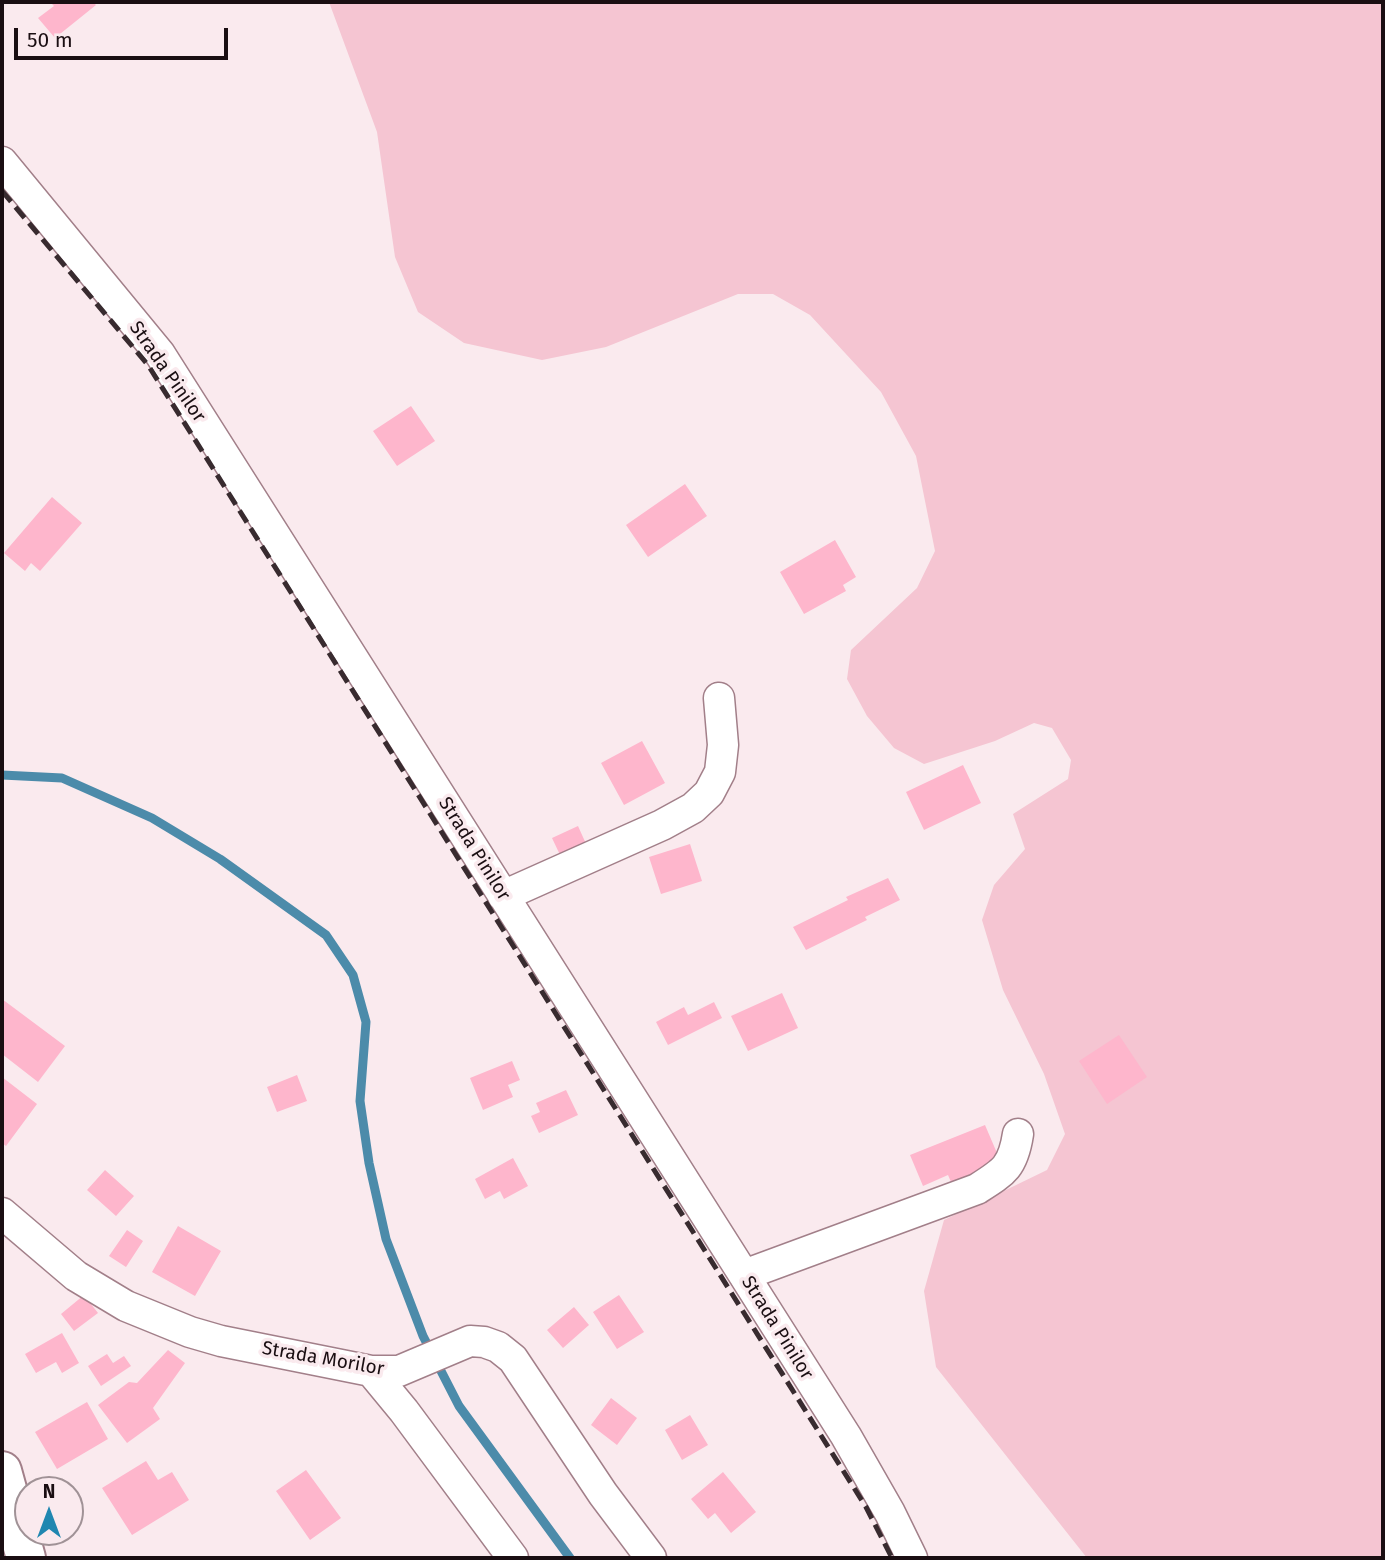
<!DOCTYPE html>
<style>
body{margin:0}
#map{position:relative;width:1385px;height:1560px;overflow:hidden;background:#faeaee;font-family:"Fira Sans",sans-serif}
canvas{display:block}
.frame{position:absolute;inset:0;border:4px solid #1a0e12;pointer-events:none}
.north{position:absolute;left:14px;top:1476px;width:70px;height:70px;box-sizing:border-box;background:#faeaee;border:2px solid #a09296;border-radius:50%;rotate:0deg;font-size:19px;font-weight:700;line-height:28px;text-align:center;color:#1a0e12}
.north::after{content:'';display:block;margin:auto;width:24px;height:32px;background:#2087b0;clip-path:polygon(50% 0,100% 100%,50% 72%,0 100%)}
.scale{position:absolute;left:14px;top:28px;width:214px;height:32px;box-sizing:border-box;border:4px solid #1a0e12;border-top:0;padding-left:9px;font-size:21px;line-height:24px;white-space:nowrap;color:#1a0e12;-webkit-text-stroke:5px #faeaee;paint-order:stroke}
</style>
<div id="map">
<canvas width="1385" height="1560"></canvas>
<div class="frame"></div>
<div class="north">N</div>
<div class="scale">50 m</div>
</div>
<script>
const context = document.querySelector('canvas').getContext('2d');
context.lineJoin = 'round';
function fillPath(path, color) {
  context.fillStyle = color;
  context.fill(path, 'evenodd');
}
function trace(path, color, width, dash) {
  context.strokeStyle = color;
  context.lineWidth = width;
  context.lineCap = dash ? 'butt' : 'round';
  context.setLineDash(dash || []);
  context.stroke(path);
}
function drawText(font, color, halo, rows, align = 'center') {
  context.font = font + ' "Fira Sans",sans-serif';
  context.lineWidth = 7;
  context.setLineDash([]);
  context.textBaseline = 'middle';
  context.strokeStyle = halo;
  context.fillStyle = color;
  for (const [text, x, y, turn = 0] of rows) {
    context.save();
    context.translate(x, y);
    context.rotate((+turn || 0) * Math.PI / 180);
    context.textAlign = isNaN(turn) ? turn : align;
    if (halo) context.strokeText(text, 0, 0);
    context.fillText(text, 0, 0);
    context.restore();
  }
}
fillPath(new Path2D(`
 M329 2H1383V1558H1087L936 1367 924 1291 944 1220 1047 1170 1065 1134 1044 1074 1003 990 982 920 994 885 1025 849 1013 814 1068 779 1071 760 1052 728 1034 723 995 741 924 764 894 748 867 716 847 679 851 650 917 588 935 551 916 456 881 392 810 315 773 294H738L606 347 542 360 464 343 418 312 395 257 377 132Z`), '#f5c5d2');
trace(new Path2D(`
 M2 775 62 778 152 818 220 859 326 935 353 975 366 1022 360 1101 369 1163 386 1239 423 1336 459 1406 570 1558`), '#4c8baa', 9);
fillPath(new Path2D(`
 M50 2H93L96 5 55 38 38 18 54 6Z
 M411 406 435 441 397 466 373 431Z
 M685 484 707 516 648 557 626 525Z
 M52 497 82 523 40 571 31 563 25 571 4 553Z
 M835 540 856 577 843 585 846 591 804 614 780 572Z
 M642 741 665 783 624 805 601 763Z
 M963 765 981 803 924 830 906 792Z
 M578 826 587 846 561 857 552 838Z
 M690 844 702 881 661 894 649 857Z
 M888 878 900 900 865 917 867 920 806 950 793 927 848 900 846 897Z
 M782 993 798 1028 748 1051 731 1016Z
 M2 999 65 1046 38 1082 2 1054Z
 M714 1002 722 1018 668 1045 656 1022 684 1007 688 1015Z
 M1119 1035 1147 1077 1107 1104 1079 1061Z
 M512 1061 520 1080 508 1085 513 1097 483 1110 470 1078Z
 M297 1075 307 1101 277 1112 267 1087Z
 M2 1077 37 1104 6 1146 2 1143Z
 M566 1090 578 1115 539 1133 531 1116 540 1112 536 1103Z
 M985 1125 1000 1160 954 1189 948 1175 923 1186 910 1155Z
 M513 1158 528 1186 504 1199 500 1191 485 1199 475 1179Z
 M105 1170 134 1196 116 1216 87 1190Z
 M178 1226 221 1251 195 1296 152 1272Z
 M127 1230 143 1241 126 1267 109 1256Z
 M84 1295 98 1313 74 1331 61 1314Z
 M619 1295 644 1332 617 1349 593 1312Z
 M574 1307 589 1325 563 1348 547 1330Z
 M62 1333 79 1363 62 1373 56 1362 36 1373 25 1354Z
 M168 1350 185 1363 153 1408 160 1419 127 1443 98 1405 129 1382 137 1383Z
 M107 1354 113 1363 124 1356 131 1366 101 1386 88 1366Z
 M611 1398 637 1418 617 1445 591 1425Z
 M87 1402 108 1439 57 1469 35 1432Z
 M690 1415 708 1445 682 1460 665 1430Z
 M146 1461 158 1480 172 1472 189 1500 132 1535 102 1488Z
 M306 1470 341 1518 310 1540 276 1491Z
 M723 1472 756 1512 731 1533 715 1513 708 1519 691 1499Z`), '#feb6cc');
const minor = new Path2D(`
 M2 162 160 354 846 1436 890 1513 912 1558
 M503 896 662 825 693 808 709 793 720 772 723 745 719 698
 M2 1213 76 1276 126 1306 190 1332 221 1341 371 1371H399L470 1341 484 1342 498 1347 513 1359 603 1494 651 1558
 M744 1275 977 1189C1004 1172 1013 1167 1018 1134
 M371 1371 404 1411 513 1558`);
const secondary = new Path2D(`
 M2 1471 26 1558`);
trace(minor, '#a27f89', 33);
trace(secondary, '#a27f89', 42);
trace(minor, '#fff', 30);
trace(secondary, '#fff', 38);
trace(new Path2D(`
 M2 191 148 365 866 1507 892 1558`), '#382b2f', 5, [14, 7]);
drawText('19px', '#1a0e12', '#faeaee', [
 ["Strada Pinilor",167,372,55],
 ["Strada Pinilor",474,849,58],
 ["Strada Pinilor",777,1328,58],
 ["Strada Morilor",323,1359,10]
]);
</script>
